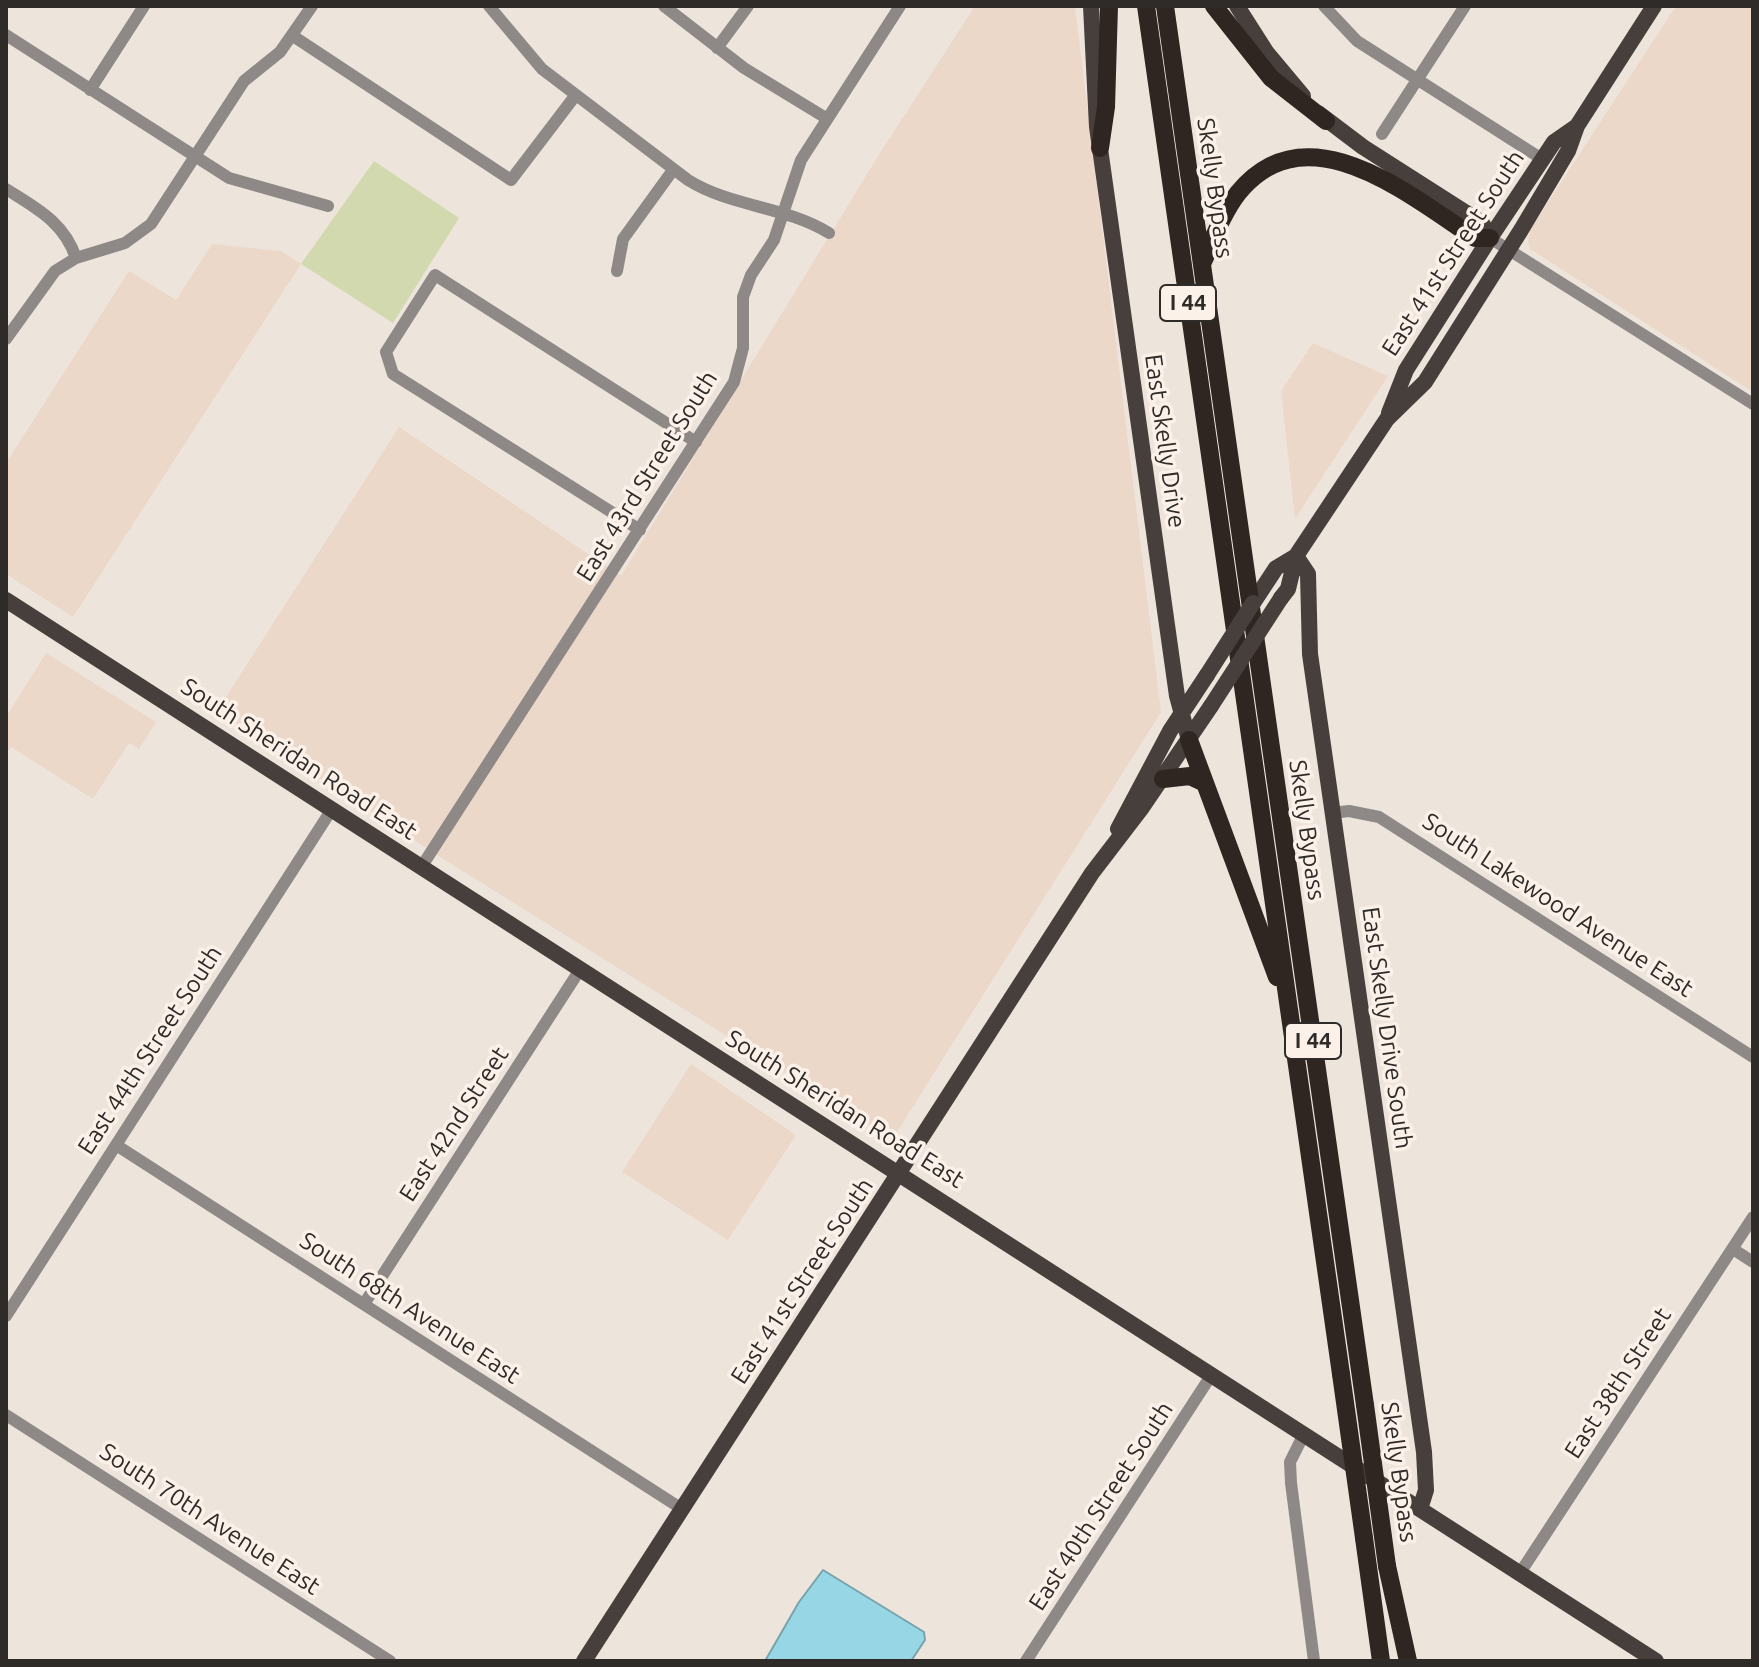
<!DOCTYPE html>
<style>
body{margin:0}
#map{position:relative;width:1759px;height:1667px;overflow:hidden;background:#ede4dc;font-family:Ubuntu,sans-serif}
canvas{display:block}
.frame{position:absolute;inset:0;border:8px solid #2e2b28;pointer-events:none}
</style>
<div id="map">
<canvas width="1759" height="1667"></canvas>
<div class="frame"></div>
</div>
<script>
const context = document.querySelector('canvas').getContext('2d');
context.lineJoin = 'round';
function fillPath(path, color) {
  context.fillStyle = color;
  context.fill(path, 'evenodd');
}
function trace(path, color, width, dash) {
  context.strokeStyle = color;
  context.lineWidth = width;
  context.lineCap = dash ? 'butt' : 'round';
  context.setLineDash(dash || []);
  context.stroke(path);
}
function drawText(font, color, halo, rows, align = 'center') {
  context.font = font + ' Ubuntu,sans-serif';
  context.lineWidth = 7;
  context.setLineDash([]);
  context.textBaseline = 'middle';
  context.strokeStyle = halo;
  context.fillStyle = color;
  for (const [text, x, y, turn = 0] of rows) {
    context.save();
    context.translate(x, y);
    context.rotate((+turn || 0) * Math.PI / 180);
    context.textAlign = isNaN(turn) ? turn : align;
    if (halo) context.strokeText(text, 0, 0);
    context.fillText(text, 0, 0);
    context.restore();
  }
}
fillPath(new Path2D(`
 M975 6H1075L1161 712 897 1132 884 1134 445 860 217 711 399 427 621 576 880 153Z
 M1676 6H1753V392L1530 249 1528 241 1530 230Z
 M212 244 281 251 301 264 73 617 6 574V463L129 271 176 300Z
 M1313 343 1388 376 1295 519 1281 391Z
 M46 653 156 722 139 749 129 743 93 799 11 747 6 754V717Z
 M691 1064 796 1135 728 1240 622 1172Z`), '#ecd8c9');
fillPath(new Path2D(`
 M374 161 459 218 393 323 301 264Z`), '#d2d9af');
const water = new Path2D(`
 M823 1570 924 1632 925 1640 911 1661H765L799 1602Z`);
fillPath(water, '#97d7e5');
trace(water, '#78a3ac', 2);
trace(new Path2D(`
 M489 6 542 69 688 180C731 207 785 206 829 233
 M664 6 744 68 826 118
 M1324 6 1357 41 1542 159
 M6 35 229 178 328 206
 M293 36 511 180 575 96
 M717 48 748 6
 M90 90 144 6
 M1382 134 1465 6
 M6 189C36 208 64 222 76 258
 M1490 238 1753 404
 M617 271 623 239 673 170
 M6 339 55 271 76 258 125 243 151 224 244 81 280 52 312 6
 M640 530 393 374 386 352 435 275 696 442
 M1332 813 1349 811 1379 817 1753 1057
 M422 866 734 382 743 348V297L751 275 774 240 801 160 900 6
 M116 1145 682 1509
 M1733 1249 1753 1262
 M364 1304 581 968
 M6 1316 332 809
 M6 1415 390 1661
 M1304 1434 1290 1462 1291 1483 1314 1661
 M1520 1573 1753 1217
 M1026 1661 1212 1374`), '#8e8987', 12);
trace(new Path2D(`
 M1091 6 1097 127 1177 696 1189 740
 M1237 6 1267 53 1303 96
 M1318 113 1363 147 1482 223 1490 238
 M1389 413 1406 370 1490 238 1554 142 1577 126
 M1296 556 1308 574 1310 654 1424 1452 1426 1490 1420 1509
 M1281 598 1288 589 1296 556 1387 419 1425 382 1521 230 1568 151 1577 126 1654 6
 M6 600 1656 1661
 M1253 603 1276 568 1296 556
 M1118 829 1170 731 1207 675
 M584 1661 1092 873 1141 809 1211 706`), '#473f3b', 16);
trace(new Path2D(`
 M1146 6 1341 1374
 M1165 6 1365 1405
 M1214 6 1271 78 1326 121
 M1100 148 1106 107 1109 6
 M1202 264C1213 240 1222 214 1238 193 1307 108 1410 196 1475 238H1490
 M1189 740 1277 977
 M1163 779 1190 776 1205 783
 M1364 1538 1381 1661
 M1387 1566 1408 1661`), '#2f2622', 18);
trace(new Path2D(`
 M1207 675 1253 603
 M1211 706 1281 598`), '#473f3b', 16);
trace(new Path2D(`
 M1341 1374 1364 1538
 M1365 1405 1387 1566`), '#2f2622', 18);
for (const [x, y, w] of [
 [1188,303,56],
 [1313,1041,56]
]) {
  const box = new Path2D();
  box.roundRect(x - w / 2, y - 18, w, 36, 6);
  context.fillStyle = '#fbf1e9';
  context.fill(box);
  trace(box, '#2e2b28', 2);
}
drawText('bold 22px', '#2e2b28', null, [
 ["I 44",1188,303],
 ["I 44",1313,1041]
]);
drawText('24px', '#2e2b28', '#fbf1e9', [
 ["Skelly Bypass",1215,188,82],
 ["East 41st Street South",1453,253,-57],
 ["East Skelly Drive",1165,441,82],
 ["East 43rd Street South",647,476,-58],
 ["South Sheridan Road East",299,759,33],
 ["Skelly Bypass",1307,830,82],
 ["South Lakewood Avenue East",1558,905,33],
 ["East Skelly Drive South",1387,1028,82],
 ["East 44th Street South",150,1050,-57],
 ["South Sheridan Road East",845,1109,32],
 ["East 42nd Street",454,1124,-57],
 ["East 41st Street South",802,1281,-57],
 ["South 68th Avenue East",410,1308,33],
 ["East 38th Street",1618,1383,-57],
 ["Skelly Bypass",1399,1472,82],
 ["East 40th Street South",1101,1506,-57],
 ["South 70th Avenue East",210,1519,33]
]);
</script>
